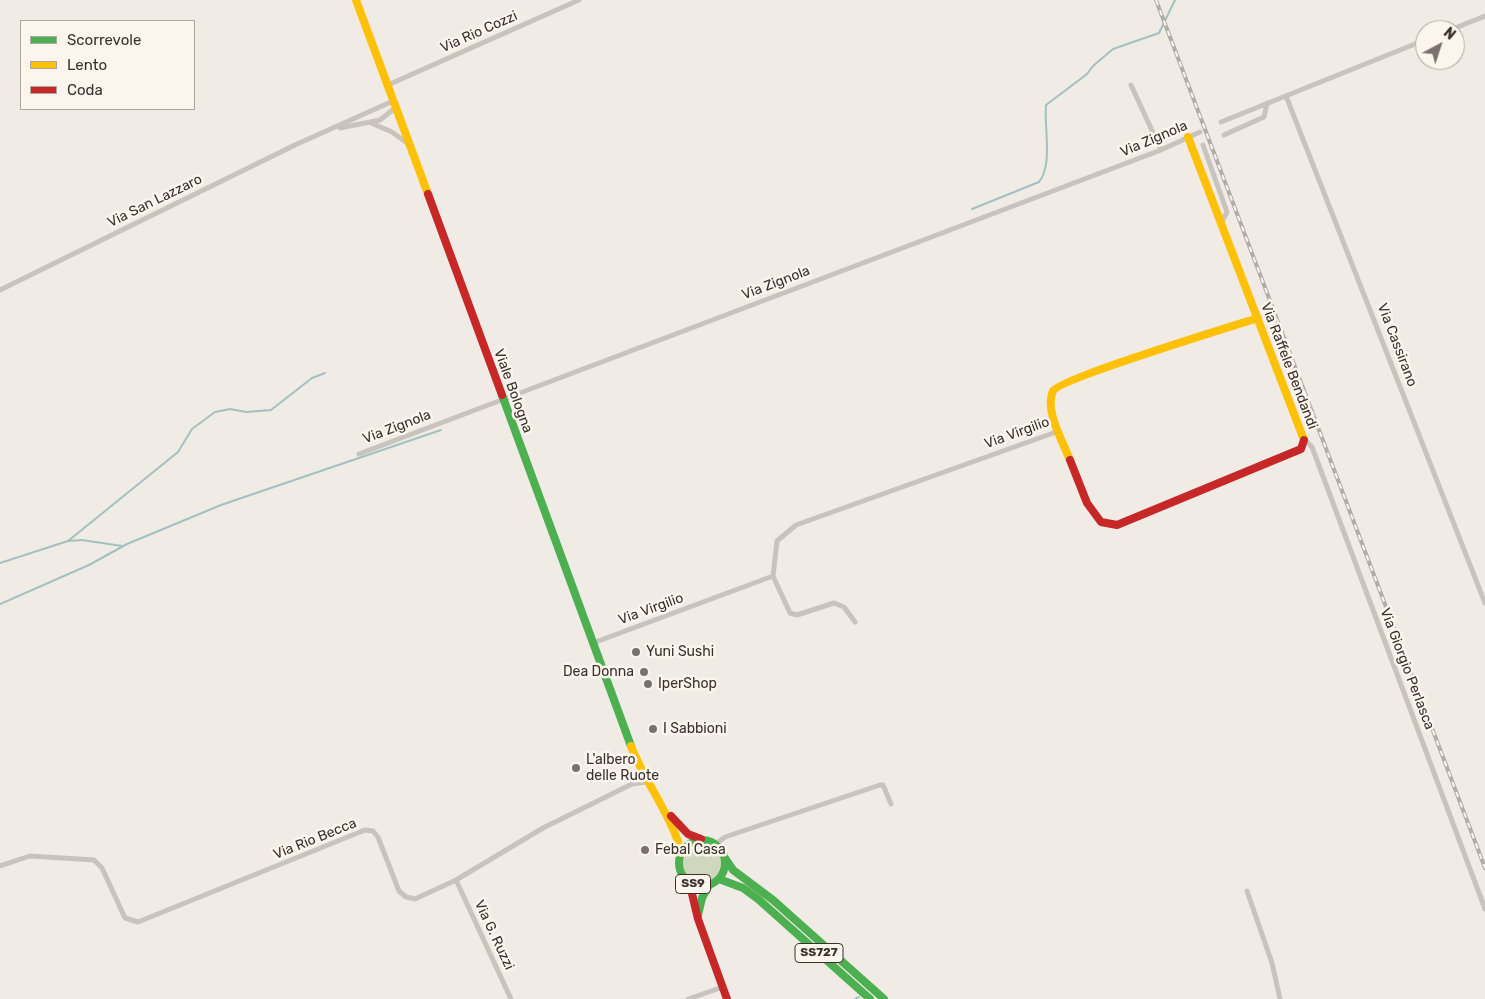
<!DOCTYPE html>
<style>
body{margin:0}
#map{position:relative;width:1485px;height:999px;overflow:hidden;background:#f0ebe5;font-family:Rubik,sans-serif}
canvas{display:block}
.legend{position:absolute;left:20px;top:20px;width:175px;height:90px;box-sizing:border-box;background:#fbf5ee;border:1px solid #aea6a0;margin:0;padding:6px 9px;list-style:none;font-size:15px;color:#3b302b}
.legend li{display:flex;align-items:center;gap:10px;height:25px}
.legend b{width:25px;border:1px solid #aea6a0}
.north{position:absolute;left:1415px;top:20px;width:50px;height:50px;box-sizing:border-box;background:#fbf5ee;border:1px solid #aea6a0;border-radius:50%;rotate:40deg;font-size:14px;font-weight:700;line-height:20px;text-align:center;color:#3b302b}
.north::after{content:'';display:block;margin:auto;width:18px;height:22px;background:#7a716c;clip-path:polygon(50% 0,100% 100%,50% 72%,0 100%)}
</style>
<div id="map">
<canvas width="1485" height="999"></canvas>
<ul class="legend">
<li><b style="height:6px;background:#4caf50"></b>Scorrevole</li>
<li><b style="height:6px;background:#ffc107"></b>Lento</li>
<li><b style="height:6px;background:#c62828"></b>Coda</li>
</ul>
<div class="north">N</div>
</div>
<script>
const context = document.querySelector('canvas').getContext('2d');
context.lineJoin = 'round';
function fillPath(path, color) {
  context.fillStyle = color;
  context.fill(path, 'evenodd');
}
function trace(path, color, width, dash) {
  context.strokeStyle = color;
  context.lineWidth = width;
  context.lineCap = dash ? 'butt' : 'round';
  context.setLineDash(dash || []);
  context.stroke(path);
}
function drawText(font, color, halo, rows, align = 'center') {
  context.font = font + ' Rubik,sans-serif';
  context.lineWidth = 5;
  context.setLineDash([]);
  context.textBaseline = 'middle';
  context.strokeStyle = halo;
  context.fillStyle = color;
  for (const [text, x, y, turn = 0] of rows) {
    context.save();
    context.translate(x, y);
    context.rotate((+turn || 0) * Math.PI / 180);
    context.textAlign = isNaN(turn) ? turn : align;
    if (halo) context.strokeText(text, 0, 0);
    context.fillText(text, 0, 0);
    context.restore();
  }
}
fillPath(new Path2D(`
 M683 863a19 19 0 1 1 38 0a19 19 0 1 1-38 0Z`), '#d1d6bf');
trace(new Path2D(`
 M972 209 1039 182C1053 165 1044 128 1046 105L1087 74 1093 66 1113 49 1159 33 1175 0
 M68 541 82 540 122 546
 M0 563 68 541 178 452 192 429 215 412 230 409 246 412 271 410 312 378 325 373
 M0 604 89 565 127 544 221 505 441 430
 M855 999 859 997`), '#a1c2c1', 2);
trace(new Path2D(`
 M1450 30 1485 16
 M388 85 579 0
 M1131 85 1161 150
 M1286 96 1485 603
 M1221 122 1425 40
 M371 123 392 132 407 143
 M340 128 380 120 395 108
 M1224 135 1264 117 1267 103
 M1203 145 1227 212 1221 223
 M0 290 295 145 393 101
 M1304 439 1312 447 1485 909
 M359 454 1161 150 1200 132
 M773 576 790 613 797 615 834 603 844 607 855 622
 M593 643 773 576 777 541 796 525 1059 431
 M716 844 725 837 880 785H883L891 804
 M0 866 30 856 94 860 102 868 125 918 138 922 365 830 373 831 378 837 399 891 406 897 415 899 456 880 543 828 632 784 646 782
 M456 880 511 999
 M1247 891 1272 963 1280 999
 M688 999 723 987`), '#c9c3be', 5);
trace(new Path2D(`
 M502 395 631 746
 M679 863a23 23 0 1 1 46 0a23 23 0 1 1-46 0Z
 M725 858 733 870 773 900 884 999
 M719 879 743 888 758 899 870 999
 M698 915 702 898 709 885`), '#4caf50', 8);
trace(new Path2D(`
 M356 0 428 194
 M1188 137 1304 440
 M1070 460C1063 442 1044 410 1053 391 1059 379 1233 326 1258 318
 M631 746C644 781 674 819 681 853`), '#ffc107', 8);
trace(new Path2D(`
 M428 194 502 395
 M1070 460 1087 503 1101 522 1117 525 1301 449 1304 440
 M671 816 688 834 701 839
 M689 881 698 919 727 999`), '#c62828', 8);
const rail = new Path2D(`
 M1156 0 1485 868`);
trace(rail, '#b1aca8', 4);
trace(rail, '#fbf5ee', 2, [5.5]);
for (const [x, y, r, color] of [
 [636,652,5,"#7a716c"],
 [644,672,5,"#7a716c"],
 [648,684,5,"#7a716c"],
 [653,729,5,"#7a716c"],
 [576,768,5,"#7a716c"],
 [645,850,5,"#7a716c"]
]) {
  const dot = new Path2D();
  dot.arc(x, y, r, 0, 2 * Math.PI);
  context.fillStyle = color;
  context.fill(dot);
  trace(dot, '#fbf5ee', 2);
}
for (const [x, y, w] of [
 [693,884,35],
 [819,953,48]
]) {
  const box = new Path2D();
  box.roundRect(x - w / 2, y - 9.5, w, 19, 4);
  context.fillStyle = '#fbf5ee';
  context.fill(box);
  trace(box, '#3b302b', 1);
}
drawText('bold 12px', '#3b302b', null, [
 ["SS9",693,884],
 ["SS727",819,953]
]);
drawText('14px', '#3b302b', '#fbf5ee', [
 ["Via Rio Cozzi",479,32,-24],
 ["Via Zignola",1154,139,-23],
 ["Via San Lazzaro",155,201,-26],
 ["Via Zignola",776,283,-21],
 ["Via Cassirano",1397,345,69],
 ["Via Raffele Bendandi",1289,366,69],
 ["Viale Bologna",513,391,70],
 ["Via Zignola",397,427,-21],
 ["Via Virgilio",1017,433,-20],
 ["Via Virgilio",651,609,-20],
 ["Via Giorgio Perlasca",1407,669,69],
 ["Via Rio Becca",315,839,-22],
 ["Via G. Ruzzi",494,935,65]
]);
drawText('14px', '#3b302b', '#fbf5ee', [
 ["Yuni Sushi",646,652],
 ["Dea Donna",634,672,"right"],
 ["IperShop",658,684],
 ["I Sabbioni",663,729],
 ["L'albero",586,760],
 ["delle Ruote",586,776],
 ["Febal Casa",655,850]
], 'left');
</script>
